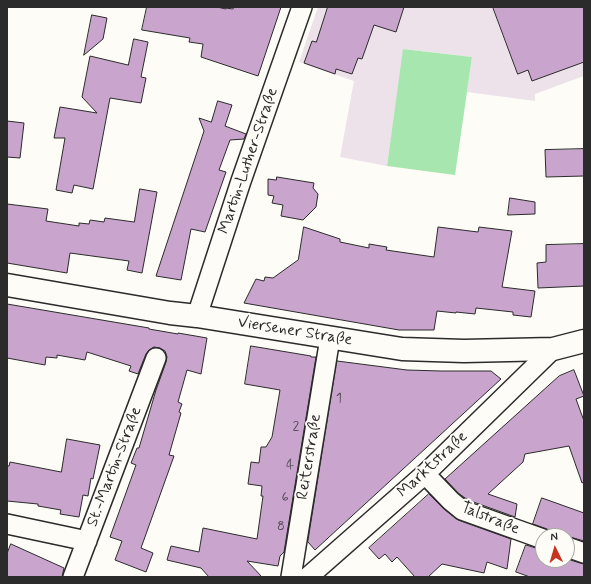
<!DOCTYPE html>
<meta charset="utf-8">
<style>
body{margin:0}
#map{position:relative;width:591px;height:584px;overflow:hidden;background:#fdfcf7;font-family:Mynerve,sans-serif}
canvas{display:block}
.frame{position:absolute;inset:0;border:8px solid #2b2b2b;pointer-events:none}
.north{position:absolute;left:535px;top:528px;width:40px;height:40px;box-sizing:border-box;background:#fdfcf7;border:1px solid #a9a8a5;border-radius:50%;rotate:355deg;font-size:11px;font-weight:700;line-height:16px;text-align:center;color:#2b2b2b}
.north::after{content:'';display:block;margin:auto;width:14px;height:18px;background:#c8321e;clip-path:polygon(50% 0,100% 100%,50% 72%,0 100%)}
</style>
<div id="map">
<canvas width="591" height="584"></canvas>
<div class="frame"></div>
<div class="north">N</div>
</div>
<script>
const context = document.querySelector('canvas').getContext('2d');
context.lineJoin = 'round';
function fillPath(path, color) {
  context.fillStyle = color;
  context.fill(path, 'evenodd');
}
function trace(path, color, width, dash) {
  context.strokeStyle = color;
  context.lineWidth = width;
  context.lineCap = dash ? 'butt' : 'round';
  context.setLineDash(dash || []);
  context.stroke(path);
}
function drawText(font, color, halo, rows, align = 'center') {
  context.font = font + ' Mynerve,sans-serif';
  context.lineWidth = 4;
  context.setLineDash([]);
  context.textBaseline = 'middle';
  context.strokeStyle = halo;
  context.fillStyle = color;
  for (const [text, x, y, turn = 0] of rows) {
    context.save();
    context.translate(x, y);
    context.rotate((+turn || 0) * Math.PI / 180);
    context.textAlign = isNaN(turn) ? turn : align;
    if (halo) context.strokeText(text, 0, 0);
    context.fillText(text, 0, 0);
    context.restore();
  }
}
fillPath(new Path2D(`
 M318 7H584V76L535 94V101L467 92 472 57 404 49 387 166 340 157 354 81 299 62Z`), '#ede2ea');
fillPath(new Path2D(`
 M403 49 472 57 455 175 387 166Z`), '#a7e7af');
const building = new Path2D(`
 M147 7H217L226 9V8L233 9 234 7H281L258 76 201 57 203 44 189 42 190 38 142 30Z
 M328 7H404L396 32 374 25 362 59 358 58 352 74 336 69 335 74 304 63 312 41 316 42Z
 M493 7H584V62L532 81 528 70 518 74Z
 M92 15 107 18 103 39 84 55Z
 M134 39 148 42 141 77 146 78 141 103 110 98 93 189 74 185 72 193 56 190 65 138H54L60 107 97 113 82 97 90 56 128 65Z
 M218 101 232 105 225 126 246 134 244 139 230 140 219 170 226 172 205 232 191 229 181 280 156 276 204 131 199 118 211 122Z
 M7 121 24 123 20 158 7 157Z
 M584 149V176L546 177 545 150Z
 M277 177 314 183 313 188 318 194 316 207 303 220 281 216 283 205 272 203 274 196 268 195V179L276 180Z
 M140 189 157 192 142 273 127 270 129 261 70 253 67 273 7 263V204L48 209 46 221 79 226V223L89 224 90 220 104 222 105 218 134 222Z
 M510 198 535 202V214L508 215Z
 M304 227 340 239V242L369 248V244L387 247 386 250 434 257 438 227 478 232 479 227 512 231 502 287 535 291 531 317 513 315V312L476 308 475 314 456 312V313L437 311 434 330H399L244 303 256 279 264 281 265 277 273 278 298 260Z
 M584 244V286L538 288 537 263 546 262V245Z
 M7 304 149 328V329L178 334V333L207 338 201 374 187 370 178 402 182 404 179 412 181 413 169 455 174 456 141 548 153 553 146 572 115 560 122 541 110 537 136 465 131 463 137 448H139L156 390 166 362 167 357 165 351 160 348 154 347 149 350 146 354 138 374 129 371 131 366 87 352 85 360 57 355V358L46 357 45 365 7 358Z
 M251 346 311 356V357H316L284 552 280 556 278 566 247 561 262 577H209L201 568 167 560 171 546 199 552 203 528 257 539 263 496H261L262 486 248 484 251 462 259 463 261 447H266L272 437 280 390 245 384Z
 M337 361 407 370 441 371H491L501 379 315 550 308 542Z
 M574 370 584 396 576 399 584 421V482L582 483 569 446 525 454 523 462 488 494 517 504 515 517 468 500 458 493 445 479 559 376Z
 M67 439 100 445 93 479 91 478 88 496 83 495 79 517 60 514 61 510 38 506V504L7 501V466H9L10 462 61 472Z
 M429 494 444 509 458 520 511 539 507 569 487 562 484 573 442 564 428 577H415L397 557 392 562 385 554 379 559 369 548Z
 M542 498 584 513V541L570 537 553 536 551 532 547 529 533 524Z
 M11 544 64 568 62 577H7V554Z
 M526 545 539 549 543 550V560H567V559L580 563 584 564V577H530L516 572Z`);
fillPath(building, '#c9a4cc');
trace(building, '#2b2b2b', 1);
const minor = new Path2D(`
 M197 316 241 181 302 7
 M425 474 451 501 462 510 543 539
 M7 524 87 541
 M567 547 584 553
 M73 577 156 358
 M291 577 330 338
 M308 577 425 474 553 349`);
const major = new Path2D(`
 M7 285 170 313 197 316 402 349 464 351 553 349 584 341`);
trace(minor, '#2b2b2b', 22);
trace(major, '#2b2b2b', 25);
trace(minor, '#fdfcf7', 19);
trace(major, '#fdfcf7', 22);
drawText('14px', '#524953', null, [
 ["1",339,399],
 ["2",296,427],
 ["4",290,466],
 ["6",285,498],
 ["8",281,527]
]);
drawText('16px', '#2b2b2b', '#fdfcf7', [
 ["Martin-Luther-Straße",249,161,-71],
 ["Viersener Straße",295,332,9],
 ["Reiterstraße",310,457,-81],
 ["Marktstraße",433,465,-43],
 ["St.-Martin-Straße",115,467,-69],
 ["Talstraße",490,519,22]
]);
</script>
